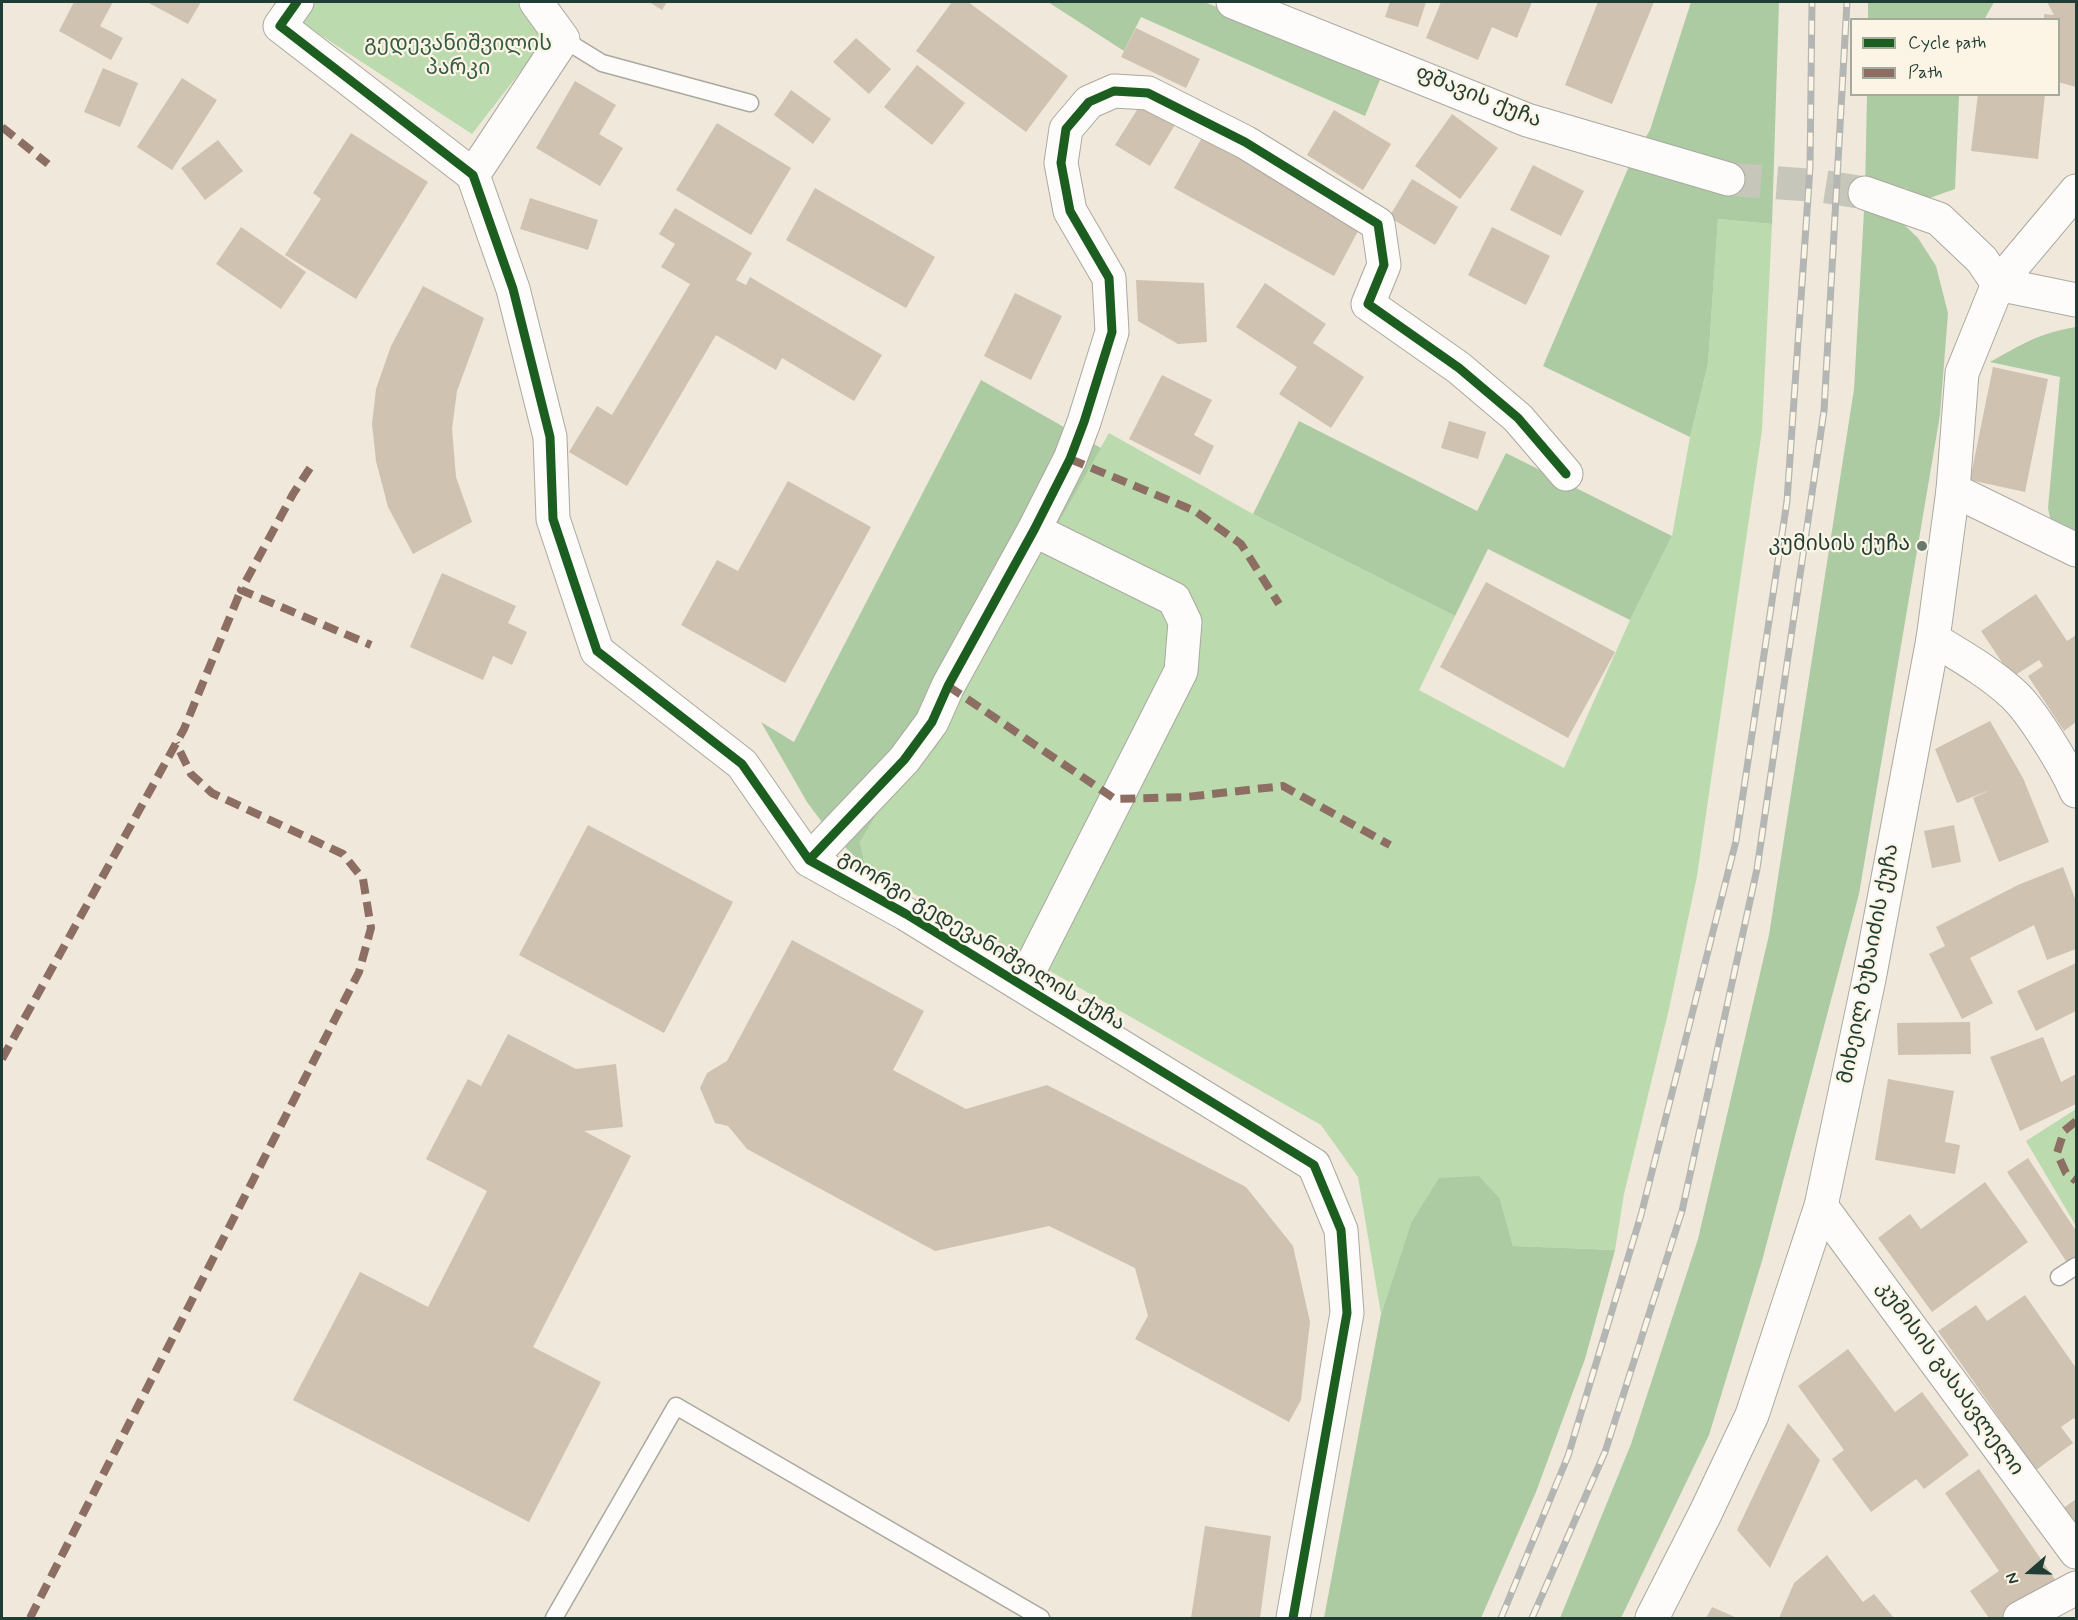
<!DOCTYPE html>
<meta charset="utf-8">
<style>
body{margin:0}
#map{position:relative;width:2078px;height:1620px;overflow:hidden;background:#f0e8db;font-family:Mynerve,sans-serif}
canvas{display:block}
.frame{position:absolute;inset:0;border:3px solid #1f3d34;pointer-events:none}
.legend{position:absolute;left:1850px;top:18px;width:210px;height:78px;box-sizing:border-box;background:#fcf5e5;border:2px solid #a4ab9e;margin:0;padding:8px 10px;list-style:none;font-size:18px;color:#1f3d34}
.legend li{display:flex;align-items:center;gap:12px;height:30px}
.legend b{width:30px;border:2px solid #a4ab9e}
.north{position:absolute;left:2000px;top:1542px;width:60px;height:60px;-webkit-text-stroke:4px #fcf5e5;paint-order:stroke;rotate:250deg;font-size:16px;font-weight:700;line-height:24px;text-align:center;color:#1f3d34}
.north::after{content:'';display:block;margin:auto;width:21px;height:27px;background:#1f3d34;clip-path:polygon(50% 0,100% 100%,50% 72%,0 100%)}
</style>
<div id="map">
<canvas width="2078" height="1620"></canvas>
<div class="frame"></div>
<ul class="legend">
<li><b style="height:8px;background:#1b5e20"></b>Cycle path</li>
<li><b style="height:8px;background:#8d6e63"></b>Path</li>
</ul>
<div class="north">N</div>
</div>
<script>
const context = document.querySelector('canvas').getContext('2d');
context.lineJoin = 'round';
function fillPath(path, color) {
  context.fillStyle = color;
  context.fill(path, 'evenodd');
}
function trace(path, color, width, dash) {
  context.strokeStyle = color;
  context.lineWidth = width;
  context.lineCap = dash ? 'butt' : 'round';
  context.setLineDash(dash || []);
  context.stroke(path);
}
function drawText(font, color, halo, rows, align = 'center') {
  context.font = font + ' Mynerve,"Noto Sans Georgian",sans-serif';
  context.lineWidth = 4.5;
  context.setLineDash([]);
  context.textBaseline = 'middle';
  context.strokeStyle = halo;
  context.fillStyle = color;
  for (const [text, x, y, turn = 0] of rows) {
    context.save();
    context.translate(x, y);
    context.rotate((+turn || 0) * Math.PI / 180);
    context.textAlign = isNaN(turn) ? turn : align;
    if (halo) context.strokeText(text, 0, 0);
    context.fillText(text, 0, 0);
    context.restore();
  }
}
fillPath(new Path2D(`
 M314 2H517L545 40 472 134 299 21Z
 M1718 219 1772 224 1762 430 1697 876 1669 1009 1624 1194 1615 1250 1513 1246 1500 1199 1411 1223 1381 1314 1358 1177 1321 1125 865 866 860 842 893 788 981 659 1109 433 1253 514 1455 616 1419 690 1564 768 1630 620 1672 536 1690 437 1708 364Z
 M2076 1109V1226L2026 1141Z`), '#bbdbae');
fillPath(new Path2D(`
 M1048 2H1204L1384 70 1365 116 1141 17 1124 51Z
 M1691 2H1779L1772 224 1718 219 1708 364 1690 437 1543 366 1630 164 1650 130Z
 M1868 2H1994L1984 20 1868 19Z
 M1867 95H1959L1955 189 1924 200 1905 188 1896 217 1918 238 1936 266 1948 313 1940 415 1859 894 1762 1261 1709 1435 1621 1618H1560L1631 1444 1698 1239 1769 935 1854 389 1865 193Z
 M2076 327V563L2056 548 2048 508 2060 377 1990 362C2025 343 2036 334 2076 327Z
 M981 380 1101 448 981 659 936 747 893 788 860 842 865 866 830 833 807 802 761 722 794 742Z
 M1299 421 1477 511 1506 453 1672 536 1630 620 1488 549 1455 616 1253 514Z
 M1479 1176 1500 1199 1513 1246 1615 1250 1585 1359 1536 1492 1481 1618H1324L1381 1314 1411 1223 1439 1178Z`), '#accba3');
fillPath(new Path2D(`
 M74 2H113L100 26 123 38 111 60 59 31Z
 M147 2H201L188 24Z
 M649 2H667L662 10Z
 M952 2H968L1068 76 1026 132 916 51Z
 M1390 2H1426L1418 27 1385 17Z
 M1441 2H1532L1517 38 1492 27 1478 60 1426 38Z
 M1598 2H1654L1612 104 1565 85Z
 M2047 2H2076V87L2058 82V20H2044V14L2054 15Z
 M1136 28 1200 59 1186 88 1121 57Z
 M856 38 891 69 869 94 833 62Z
 M917 65 965 103 932 145 884 107Z
 M103 68 138 83 120 127 84 112Z
 M182 78 217 100 172 170 137 147Z
 M575 81 616 105 599 134 623 148 600 186 536 148Z
 M791 90 831 119 813 144 774 115Z
 M1147 94 1181 115 1150 166 1115 145Z
 M1978 94H2045L2038 159 1971 151Z
 M1334 110 1391 144 1363 190 1307 155Z
 M1452 114 1498 148 1460 199 1415 166Z
 M717 123 791 168 751 235 676 190Z
 M1205 132 1364 220 1334 276 1174 188Z
 M351 133 428 182 356 299 285 255 321 199 313 193Z
 M218 140 243 171 205 200 181 168Z
 M1533 165 1584 191 1561 236 1510 210Z
 M1412 179 1458 207 1435 245 1389 217Z
 M815 188 935 257 906 308 786 240Z
 M530 198 598 220 588 250 520 229Z
 M675 208 752 253 736 280 746 285 750 277 882 355 854 401 782 358 776 370 716 335 627 486 569 452 597 406 612 415 690 284 661 267 675 244 659 234Z
 M241 227 306 272 281 309 216 264Z
 M1492 227 1550 256 1526 305 1468 275Z
 M1136 280 1204 283 1207 342 1178 344 1138 321Z
 M1265 283 1326 324 1313 343 1364 377 1331 428 1279 394 1297 367 1236 327Z
 M423 286 484 318 457 391 452 429 456 477 472 522 413 554 388 507 376 461 372 424 376 389 391 346Z
 M1015 293 1062 316 1031 380 984 356Z
 M1993 367 2048 379 2025 492 1970 480Z
 M1162 375 1212 400 1194 435 1214 446 1200 475 1129 439Z
 M1449 421 1486 432 1478 459 1441 448Z
 M788 481 871 527 785 683 681 625 717 560 738 571Z
 M442 573 516 606 508 623 527 632 512 665 493 656 483 680 410 647Z
 M1486 582 1615 652 1568 738 1440 667Z
 M2036 594 2067 641 2076 635V722L2064 731 2028 676 2043 666 2039 660 2012 677 1981 631Z
 M1990 721 2023 778 2049 842 1999 862 1973 798 1990 790 1957 803 1935 749Z
 M588 825 733 902 664 1033 519 955Z
 M1954 825 1961 862 1932 868 1924 831Z
 M2063 867 2076 901V949L2047 960 2034 925 1970 958 1993 1003 1962 1019 1929 954 1945 946 1936 927 2018 885Z
 M792 940 924 1011 893 1070 966 1109 1047 1085 1246 1187 1293 1246 1310 1322 1301 1400 1289 1422 1135 1339 1148 1316 1135 1268 1049 1226 935 1251 747 1149 728 1126 715 1123 700 1088 707 1073 727 1061Z
 M2076 963V1011L2036 1031 2017 991Z
 M1970 1022 1971 1054 1898 1055 1897 1023Z
 M508 1034 576 1069 616 1064 623 1127 584 1131 631 1156 533 1347 601 1382 529 1522 293 1400 360 1272 428 1307 487 1191 426 1159 468 1079 481 1086Z
 M2043 1037 2061 1082 2076 1074V1104L2020 1131 1990 1057Z
 M1888 1079 1954 1091 1945 1142 1960 1145 1955 1174 1875 1160Z
 M2028 1158 2076 1231V1259L2068 1264 2007 1172Z
 M1985 1182 2028 1242 1932 1312 1878 1238 1910 1214 1921 1229Z
 M2025 1295 2076 1368V1421L2074 1418 2061 1427 2073 1443 2036 1470 1938 1331 1976 1305 1987 1321Z
 M1848 1349 1895 1412 1922 1392 1969 1455 1924 1489 1916 1479 1871 1512 1832 1459 1844 1450 1798 1386Z
 M1788 1423 1820 1460 1770 1568 1737 1530Z
 M1979 1469 2056 1581 2001 1618H1989L1970 1591 1999 1571 1945 1493Z
 M2076 1499V1538L2058 1512Z
 M1205 1526 1271 1536 1260 1618H1191Z
 M1827 1555 1863 1602 1874 1594 1894 1618H1779L1794 1583Z
 M1712 1607 1737 1618H1706Z`), '#cfc2b1');
trace(new Path2D(`
 M1728 179 1821 186 1865 193`), '#c6c6ba', 33, [33, 16]);
const lane = new Path2D(`
 M563 39 602 63 750 103
 M2059 1277 2076 1266
 M554 1618 676 1406 1041 1618`);
const street = new Path2D(`
 M297 2 280 26 473 175 513 289 550 437 553 519 597 651 742 764 809 860 906 914 1314 1165 1341 1230 1347 1313 1293 1618
 M1233 2 1527 120 1728 179
 M473 175 563 39 536 2
 M1865 193 1939 219 1982 260 1998 284 2076 191
 M1953 490 2076 550
 M1933 639C1961 656 1989 672 2013 694 2032 711 2066 767 2076 791
 M809 860 904 760 932 722 948 686 1034 530 1070 459 1084 422 1112 332 1109 278 1070 211 1061 163 1066 129 1089 102 1114 91 1148 93 1245 142 1378 224 1384 265 1368 304 1459 368 1518 418 1566 474
 M1022 985 1181 671 1185 622 1174 599 1034 530
 M1821 1206 2076 1552
 M2020 1618 2076 1588`);
const secondary = new Path2D(`
 M1652 1618 1705 1514 1752 1415 1821 1206 1869 979 1933 639 1953 490 1962 373 1998 284 2076 300`);
trace(lane, '#aaa9a0', 19);
trace(street, '#aaa9a0', 35);
trace(secondary, '#aaa9a0', 35);
trace(lane, '#fdfcfa', 16);
trace(street, '#fdfcfa', 33);
trace(secondary, '#fdfcfa', 33);
const rail = new Path2D(`
 M1501 1618 1568 1456 1641 1215 1736 841 1787 501 1810 168 1812 2
 M1532 1618 1605 1452 1682 1211 1757 869 1824 411 1847 2`);
trace(rail, '#b4b6b3', 7);
trace(rail, '#fcf5e5', 4.5, [14]);
trace(new Path2D(`
 M2 127 48 164
 M1070 459 1195 511 1241 544 1279 604
 M310 468 293 494 241 590 371 645
 M948 686 1115 799 1186 797 1283 786 1390 845
 M2 1059 184 729 241 590
 M2076 1121 2064 1131 2057 1153 2066 1173 2076 1181
 M30 1618 359 972 371 928 363 879 343 854 212 793 191 774 176 743`), '#8d6e63', 8, [15, 8]);
trace(new Path2D(`
 M297 2 280 26 473 175 513 289 550 437 553 519 597 651 742 764 809 860 906 914 1314 1165 1341 1230 1347 1313 1293 1618
 M809 860 904 760 932 722 948 686 1034 530 1070 459 1084 422 1112 332 1109 278 1070 211 1061 163 1066 129 1089 102 1114 91 1148 93 1245 142 1378 224 1384 265 1368 304 1459 368 1518 418 1566 474`), '#1b5e20', 9);
for (const [x, y, r, color] of [
 [1922,546,6,"#68796e"]
]) {
  const dot = new Path2D();
  dot.arc(x, y, r, 0, 2 * Math.PI);
  context.fillStyle = color;
  context.fill(dot);
  trace(dot, '#fcf5e5', 2);
}
drawText('21px', '#365b45', '#fcf5e5', [
 ["გედევანიშვილის",458,46],
 ["პარკი",458,70]
]);
drawText('21px', '#1f3d34', '#fcf5e5', [
 ["ფშავის ქუჩა",1478,98,22],
 ["გიორგი გედევანიშვილის ქუჩა",981,942,31],
 ["მიხეილ ბუხაიძის ქუჩა",1870,964,-79],
 ["კუმისის გასასვლელი",1949,1379,54]
]);
drawText('21px', '#1f3d34', '#fcf5e5', [
 ["კუმისის ქუჩა",1910,546]
], 'right');
</script>
